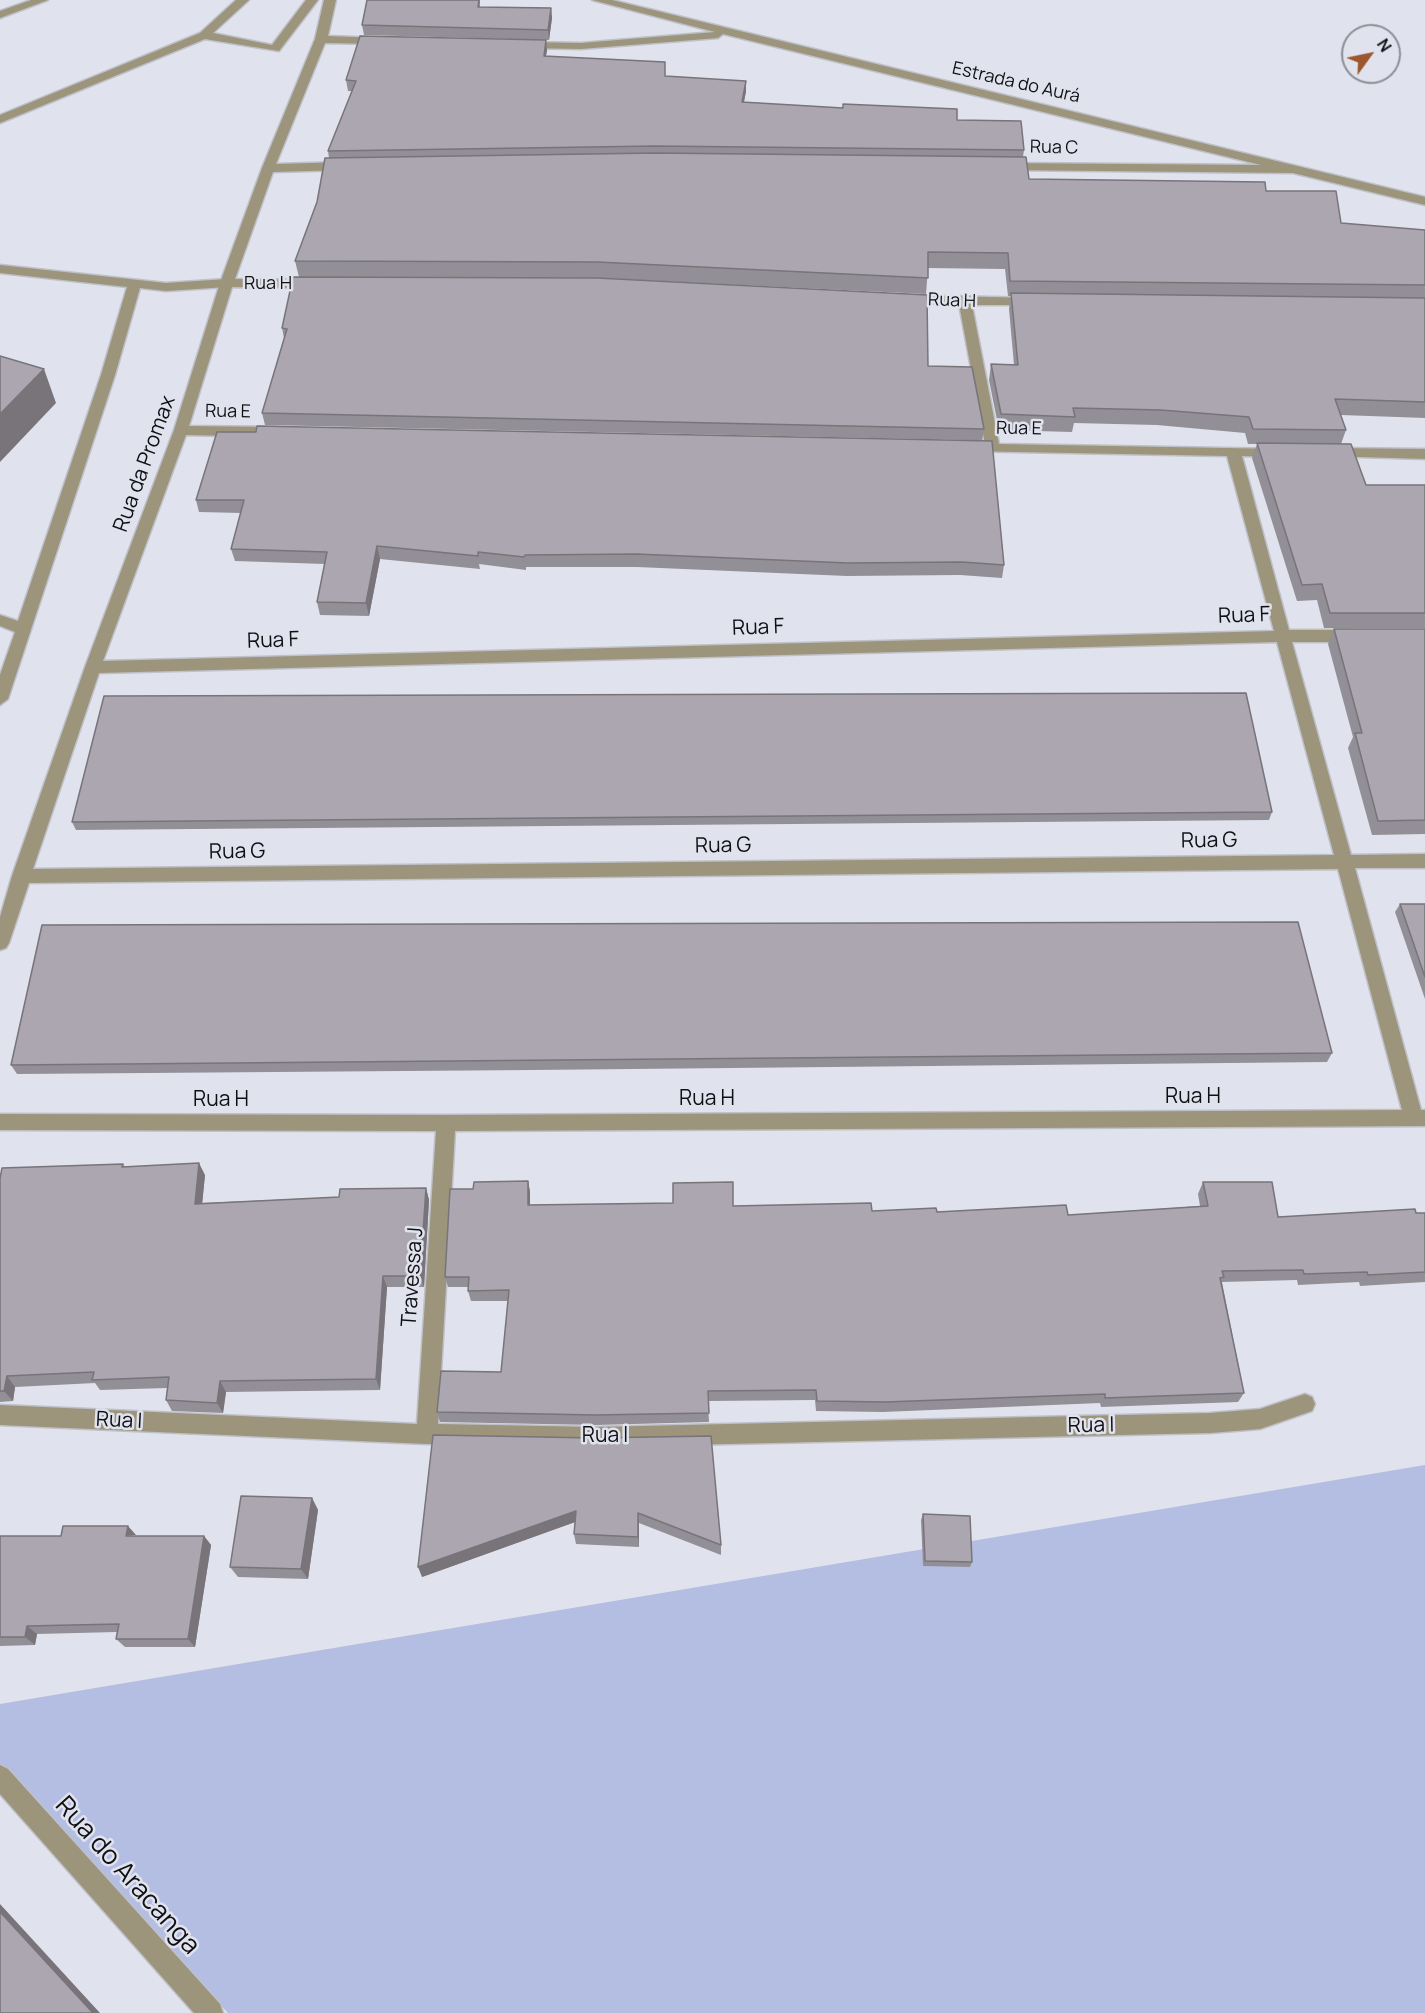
<!DOCTYPE html>
<meta charset="utf-8">
<style>
body{margin:0}
#map{position:relative;width:1425px;height:2013px;overflow:hidden;background:#e0e3ed;font-family:Manrope,sans-serif}
canvas{display:block}
.north{position:absolute;left:1341px;top:24px;width:60px;height:60px;box-sizing:border-box;background:#e0e3ed;border:2px solid #8d8f96;border-radius:50%;rotate:57deg;font-size:16px;font-weight:700;line-height:24px;text-align:center;color:#101014}
.north::after{content:'';display:block;margin:auto;width:21px;height:27px;background:#9d572e;clip-path:polygon(50% 0,100% 100%,50% 72%,0 100%)}
</style>
<div id="map">
<canvas width="1425" height="2013"></canvas>
<div class="north">N</div>
</div>
<script>
const context = document.querySelector('canvas').getContext('2d');
context.lineJoin = 'round';
function fillPath(path, color) {
  context.fillStyle = color;
  context.fill(path, 'evenodd');
}
function trace(path, color, width, dash) {
  context.strokeStyle = color;
  context.lineWidth = width;
  context.lineCap = dash ? 'butt' : 'round';
  context.setLineDash(dash || []);
  context.stroke(path);
}
function drawText(font, color, halo, rows, align = 'center') {
  context.font = font + ' Manrope,sans-serif';
  context.lineWidth = 5;
  context.setLineDash([]);
  context.textBaseline = 'middle';
  context.strokeStyle = halo;
  context.fillStyle = color;
  for (const [text, x, y, turn = 0] of rows) {
    context.save();
    context.translate(x, y);
    context.rotate((+turn || 0) * Math.PI / 180);
    context.textAlign = isNaN(turn) ? turn : align;
    if (halo) context.strokeText(text, 0, 0);
    context.fillText(text, 0, 0);
    context.restore();
  }
}
fillPath(new Path2D(`
 M1425 1465V2013H228L0 1774V1704Z`), '#b4bde2');
const lane = new Path2D(`
 M236 0H249L213 33 272 45 306 0H318L279 51 205 39 0 123V115L200 33Z
 M0 265 166 283 227 279 234 283 227 287 166 291 140 288 115 375 8 699 0 705V675L15 632 0 626V615L18 621 101 375 127 287 0 273Z`);
const street = new Path2D(`
 M31 0H48L0 18V11Z
 M324 0H336L328 36 382 38 388 41 382 44 325 43 276 164 347 162 353 166 347 170 273 172 235 279 315 280 322 284 315 288 232 287 189 426 278 427 285 432 278 437 186 435 103 661 1274 631 1227 456 964 451V445L985 444 959 304 903 303 896 299 903 295 1035 298 1040 299V305H972L999 444 1282 449 1284 452 1277 457 1242 456 1289 630H1357L1365 636 1357 642H1292L1351 855 1425 854V868H1355L1421 1110H1425V1126L455 1131 438 1424 596 1427 1210 1413 1260 1409 1305 1394 1312 1397 1315 1404 1312 1411 1260 1429 1210 1433 596 1447 427 1444 0 1425V1405L417 1424 436 1131 0 1130V1114L446 1115 1402 1110 1338 869 29 883 9 943 6 948 0 950V917L12 876 85 667 174 430 220 283 262 168 315 39ZM1277 642 1334 855 33 869 99 673Z
 M592 0H612L1425 197V205L1293 173 1005 170 999 166 1001 163 1261 165 723 34 718 38 581 49 524 48 518 45 524 42 581 43 715 32Z
 M1332 448 1425 449V459L1327 456 1325 453Z
 M0 1765 8 1769 220 2004 223 2013H194L0 1794Z`);
trace(lane, '#bfc1ca', 3);
trace(street, '#bfc1ca', 3);
fillPath(lane, '#9c947b');
fillPath(street, '#9c947b');
fillPath(new Path2D(`
 M367 0H480V7L551 8 552 18 549 40 364 35 362 25Z
 M547 50 546 56 746 91 744 102 957 120 1024 150 1023 157 1029 179 1266 191 1341 223 1425 230V418L1341 415 1346 430 1341 444 1366 485H1425V628H1324L1317 600 1297 601 1252 458 1257 444H1248L1245 433 1157 425 1074 423 1072 432 999 430 989 380 991 364 1014 365 1009 309 1011 296H1008L1005 269 928 268 926 294 598 278 299 277 295 261 317 202 329 158 328 151 352 91H348L346 80Z
 M282 328 928 366 984 429 982 441 1004 565 1002 578 960 575 847 576 637 567H526V570L479 564 480 569 380 559 369 616 320 615 317 602 325 564 235 561 231 549 241 513 199 512 196 500 967 440 265 425 262 413 284 338Z
 M1334 629H1425V834L1372 835 1348 748 1353 737 1328 644Z
 M1272 812 1269 820 76 830 72 822Z
 M1400 904H1425V999L1395 912Z
 M1332 1053 1327 1062 533 1070 17 1074 11 1065Z
 M123 1164 125 1167 205 1175 202 1203 339 1197 426 1188 429 1200 424 1287H387L380 1390 226 1392 223 1413 172 1411 166 1400 167 1388 100 1390 95 1383 15 1387 13 1401 0 1402V1178Z
 M528 1181 530 1192V1205L733 1206 872 1211 1068 1215 1200 1206 1198 1194 1203 1182 1278 1217 1425 1213V1282L1360 1286 1359 1282 1298 1285 1297 1280 1222 1282 1244 1393 1238 1402 1101 1407 1100 1403 883 1412 816 1411 815 1400 708 1401 709 1422 596 1425 440 1422 437 1412 501 1372 508 1301H471L468 1291V1287H448L445 1277 473 1189Z
 M594 1438 721 1545V1555L639 1523V1547L576 1544 574 1534 575 1522 422 1577Z
 M312 1498 318 1510 308 1579 238 1577 230 1567Z
 M923 1514 972 1562 970 1567 923 1566 921 1520Z
 M0 1536H204L211 1545 195 1647H125L116 1639 117 1632 37 1634 35 1645 0 1646Z`), '#938f96');
fillPath(new Path2D(`
 M551 8 552 18 549 40 548 30Z
 M546 40 547 50 544 66V56Z
 M746 81V91L742 112V102Z
 M44 369 56 403 0 462V414Z
 M377 546 380 559 369 616 366 603Z
 M199 1163 205 1175 201 1216 195 1204Z
 M528 1181 530 1192V1216L528 1205Z
 M426 1188 429 1200 424 1287 420 1276Z
 M383 1276 387 1287 380 1390 376 1379Z
 M7 1376 15 1387 13 1401 4 1391Z
 M220 1381 226 1392 223 1413 217 1403Z
 M312 1498 318 1510 308 1579 301 1569Z
 M576 1511 578 1521 422 1577 418 1567Z
 M638 1513 639 1523V1547L638 1537Z
 M128 1526 136 1535 126 1536Z
 M204 1536 211 1545 195 1647 188 1639Z
 M27 1626 37 1634 35 1645 25 1637Z
 M0 1904 100 2013H93L0 1912Z`), '#78747a');
const building = new Path2D(`
 M367 0H479L478 7 551 8 548 30 362 25Z
 M360 36 546 40 544 56 665 62V76L746 81 742 102 843 108V104L957 109V120L1021 121 1024 150 655 146 328 151 356 81 346 80Z
 M655 153 1026 157 1029 179 1265 182 1266 191H1336L1341 223 1425 230V285L1010 281 1008 253 928 252V278L597 262 295 261 317 202 325 158Z
 M293 277 597 278 927 295 928 366 972 367 984 429 262 413 287 329 282 328Z
 M1011 293 1425 298V402L1335 399 1346 430 1253 429 1249 417 1161 410 1073 408 1075 417 1001 414 991 364 1018 365Z
 M0 356 44 369 0 414Z
 M257 426 992 441 1004 565 962 562 848 563 636 554 525 555 524 557 478 552V556L377 546 366 603 317 602 327 552 231 549 244 500H196L217 432H256Z
 M1257 443 1351 444 1366 485H1425V613H1330L1322 584 1302 585Z
 M1334 629H1425V820L1378 821 1355 733H1362Z
 M1246 693 1272 812 72 822 104 696Z
 M1400 904H1425V977Z
 M1298 922 1332 1053 11 1065 42 925Z
 M199 1163 195 1204 339 1197 340 1189 426 1188 420 1276H383L376 1379 220 1381 217 1403 166 1400 169 1377 92 1380 94 1372 7 1376 4 1391H0V1178L2 1168 123 1164 122 1167Z
 M528 1181V1205L673 1203V1183L733 1182V1206L871 1203 872 1211 936 1208 937 1212 1066 1205 1068 1215 1208 1206 1203 1182H1272L1278 1217 1415 1209 1416 1213H1425V1272L1368 1275 1367 1272 1304 1274 1303 1270 1222 1271 1224 1277 1220 1278 1244 1393 1105 1398V1394L885 1402 817 1401 816 1390 708 1391 709 1413 595 1415 437 1412 441 1371 501 1372 509 1290 468 1291 469 1277H445L450 1189H473L474 1182Z
 M433 1435 594 1438 711 1436 721 1545 638 1513V1537L574 1534 576 1511 418 1567Z
 M241 1496 312 1498 301 1569 230 1567Z
 M923 1514 970 1516 972 1562 925 1561Z
 M63 1526H128L126 1536H204L188 1639H116L119 1624 27 1626 25 1637H0V1536H61Z
 M0 1912 93 2013H0Z`);
fillPath(building, '#aba6af');
trace(building, '#78747a', 1.5);
drawText('18px', '#101014', '#e0e3ed', [
 ["Estrada do Aurá",1016,83,13],
 ["Rua C",1054,148,1],
 ["Rua H",268,284],
 ["Rua H",952,301,2],
 ["Rua E",228,412,1],
 ["Rua E",1019,429,1]
]);
drawText('21px', '#101014', '#e0e3ed', [
 ["Rua da Promax",145,464,-70],
 ["Rua F",1244,616,-2],
 ["Rua F",758,628,-2],
 ["Rua F",273,641,-2],
 ["Rua G",1209,841,-1],
 ["Rua G",723,846,-1],
 ["Rua G",237,852,-1],
 ["Rua H",1193,1097],
 ["Rua H",707,1099],
 ["Rua H",221,1100],
 ["Travessa J",413,1277,-86],
 ["Rua I",119,1421,3],
 ["Rua I",1091,1426,-1],
 ["Rua I",605,1436]
]);
drawText('26px', '#101014', '#e0e3ed', [
 ["Rua do Aracanga",127,1876,48]
]);
</script>
